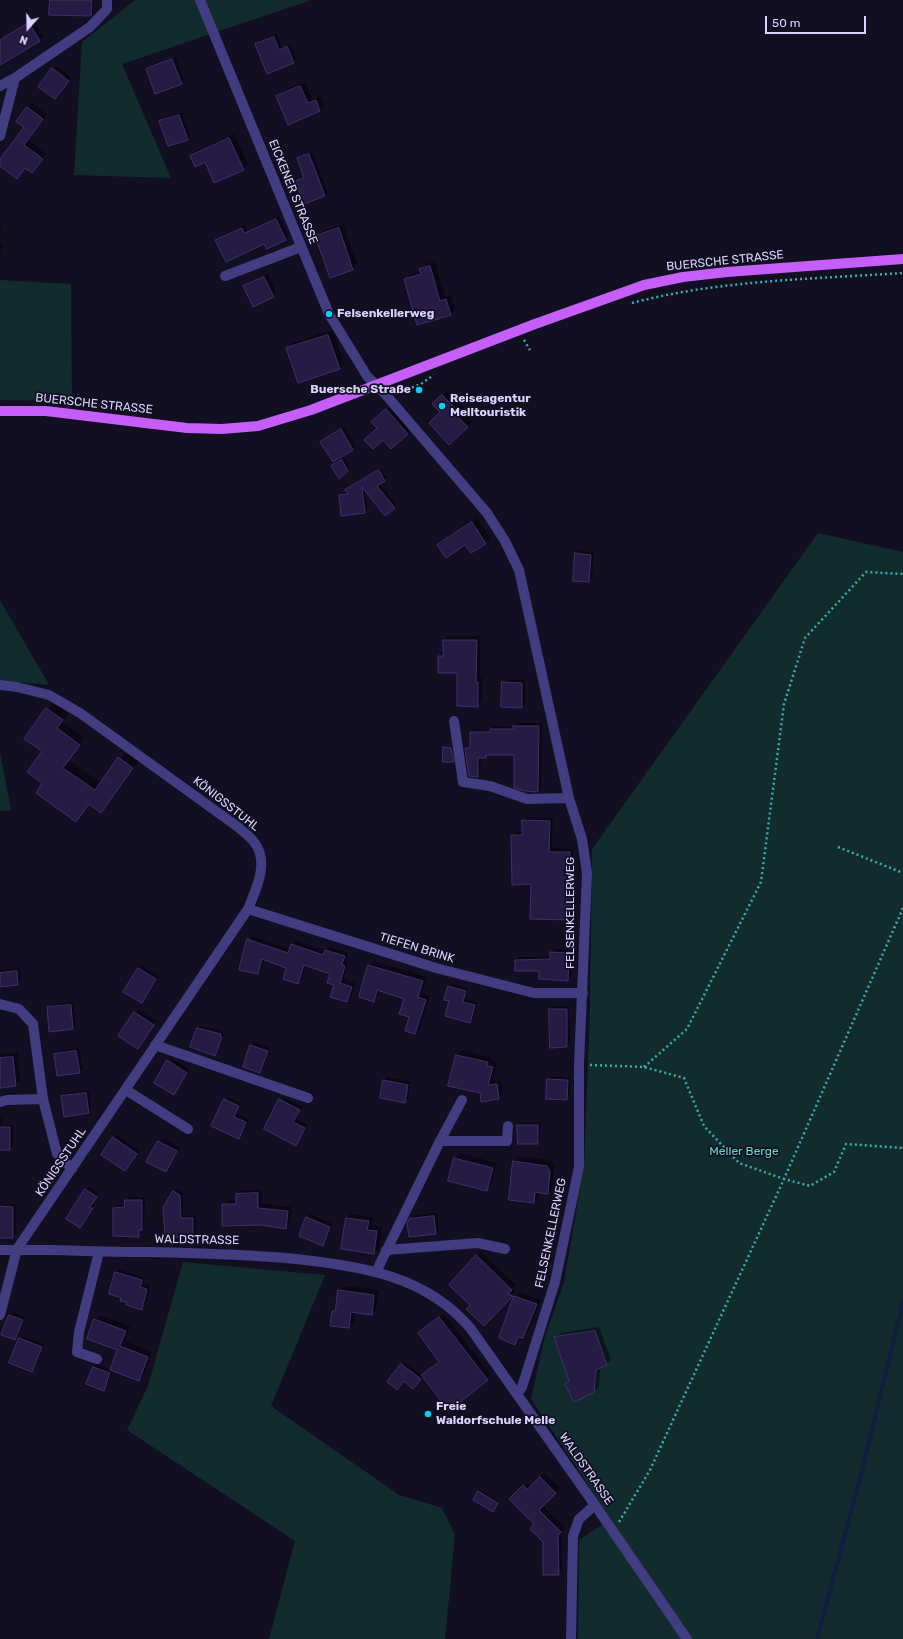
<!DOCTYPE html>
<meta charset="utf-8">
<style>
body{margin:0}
#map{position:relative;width:903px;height:1639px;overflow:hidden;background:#130f23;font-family:Rubik,sans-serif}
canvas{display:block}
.north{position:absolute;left:8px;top:8px;width:40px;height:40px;-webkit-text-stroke:3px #130f23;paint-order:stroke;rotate:200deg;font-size:11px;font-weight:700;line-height:16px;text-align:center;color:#d9d3fd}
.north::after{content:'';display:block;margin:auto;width:14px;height:18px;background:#d9d3fd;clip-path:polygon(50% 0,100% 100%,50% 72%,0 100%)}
.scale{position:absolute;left:765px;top:16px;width:101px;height:18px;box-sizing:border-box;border:2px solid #d9d3fd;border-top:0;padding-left:5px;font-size:12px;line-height:14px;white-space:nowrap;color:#d9d3fd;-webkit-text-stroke:3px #130f23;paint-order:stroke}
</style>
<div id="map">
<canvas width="903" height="1639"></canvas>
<div class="north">N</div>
<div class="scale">50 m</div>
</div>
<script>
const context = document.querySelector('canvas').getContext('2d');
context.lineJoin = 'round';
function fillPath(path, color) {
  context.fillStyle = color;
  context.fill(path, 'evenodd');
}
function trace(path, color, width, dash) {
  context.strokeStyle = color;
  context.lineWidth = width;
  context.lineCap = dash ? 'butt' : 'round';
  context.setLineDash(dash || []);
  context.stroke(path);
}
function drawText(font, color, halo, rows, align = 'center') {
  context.font = font + ' Rubik,sans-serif';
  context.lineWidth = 3.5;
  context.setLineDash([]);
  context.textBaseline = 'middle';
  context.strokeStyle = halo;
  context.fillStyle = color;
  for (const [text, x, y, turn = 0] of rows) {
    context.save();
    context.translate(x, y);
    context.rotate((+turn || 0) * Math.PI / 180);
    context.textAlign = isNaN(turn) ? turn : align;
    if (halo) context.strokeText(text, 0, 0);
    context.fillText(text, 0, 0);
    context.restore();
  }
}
fillPath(new Path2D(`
 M135 0H311L122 64 171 178 74 175 82 42Z
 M0 280 71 284 72 401 0 400Z
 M818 533 903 552V1639H578L579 1540 611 1519 531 1399 544 1340 564 1282 584 1166 590 1008 592 849Z
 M0 600 49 685 0 680Z
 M0 752 11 810 0 811Z
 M183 1262 325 1275 271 1406 399 1495 442 1508 455 1535 445 1639H269L295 1541 127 1430 148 1386Z`), '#122c2d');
fillPath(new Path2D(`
 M51 0H94L93 13 90 16 50 14Z
 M34 20 44 37 0 63V34L2 38Z
 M277 34 282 47 290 44 296 59 293 62 256 44 259 41Z
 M175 57 184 80 181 83 147 70 150 67Z
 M56 66 71 77 58 95 53 69Z
 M305 82 312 99 321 96 325 106 320 111 288 123 277 96 282 91Z
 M32 103 47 114 28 140 46 154 36 168H26L17 178 0 165V161L25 127 28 108Z
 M182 112 190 136 187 139 160 122 163 118Z
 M234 134 248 164 243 169 191 156 196 151Z
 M312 152 328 193 305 203 296 181 305 177 299 158Z
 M279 216 288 236 285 239 217 240 245 225 247 231Z
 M343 224 357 264 352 269 316 236 321 232Z
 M0 225H2L0 237Z
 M0 244H2L0 258Z
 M435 262 445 297 451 295 455 309 451 314 405 280 410 275 421 271V269L426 264Z
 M268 274 276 293 273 296 245 286Z
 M333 330 344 364 340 368 287 348 292 343Z
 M448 391 464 407 461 410 472 422 449 443 442 412 434 404Z
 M392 405 413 429 391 448 378 428 377 417Z
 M344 427 356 446 333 461 324 439Z
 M345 458 350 467 347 470 333 467Z
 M381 468 387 478 379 483 397 505 394 507 364 488 367 510 364 512 340 495 348 492 347 490 349 488Z
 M477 518 490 538 485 543 439 545Z
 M579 551 594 552 592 578 589 581 576 554Z
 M449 636H480V678H482V701L477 706 458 672 439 657 444 652V640Z
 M506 680H525V704L521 707 503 683Z
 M54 702 69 713 62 721 85 738 69 760 101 783 126 752 139 761 101 811 90 803 76 820 44 783 43 751 26 738Z
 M517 723H542L541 788 538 791 515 754H489L485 757H481L480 773 477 776 466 748 471 745V732L474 729 491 730 494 726 513 727Z
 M445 747H452L453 761 444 748Z
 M527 817 553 818 552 848 573 849V882H575V915L571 919 512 835 516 832H523V821Z
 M252 936 291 949 296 941 326 951 329 947 348 953 345 961 348 962 343 979 355 983 351 997 347 1001 335 985 331 973 306 965 302 979 298 983 288 967 264 959 261 970 257 973 248 940Z
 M554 949 572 950 571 976 568 980 516 960 519 957H551V952Z
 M373 961 427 977 422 993 430 996 419 1029 415 1033 405 999 379 990 377 996 373 1000 369 966Z
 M141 965 159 975 142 1002 138 969Z
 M20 968 21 981 18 984 0 986V970Z
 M452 984 468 988 465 999 477 1002 473 1019 469 1022 450 1000 449 987Z
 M73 1002 76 1025 73 1028 48 1008 51 1005Z
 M554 1006H569L570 1043 567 1046 550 1009Z
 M138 1009 156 1021 138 1048 120 1036Z
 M200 1026 223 1031 222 1033 224 1034 218 1051 215 1054 197 1029Z
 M254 1042 270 1048 263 1069 260 1072 251 1046Z
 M79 1048 83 1069 80 1072 55 1055 58 1052Z
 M462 1050 492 1058V1061L497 1062 493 1081 501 1080 503 1093 498 1098 481 1093 457 1055Z
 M18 1052 20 1081 15 1086 0 1087V1054Z
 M171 1058 190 1069 174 1094 168 1061Z
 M551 1076 570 1078 569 1096 566 1099 548 1080Z
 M387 1077 411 1082 408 1099 404 1102 384 1080Z
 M89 1090 91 1109 88 1112 62 1097 65 1093Z
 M228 1097 241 1103 237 1113 249 1119 239 1138 225 1100Z
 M283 1097 302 1107 296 1119 308 1125 296 1144 280 1100Z
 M0 1118H2V1125H13V1146L10 1149H0Z
 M521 1122H540V1140L537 1143 518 1125Z
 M116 1135 139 1150 128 1167 113 1138Z
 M162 1138 180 1147 166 1171 148 1162Z
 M460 1153 497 1163 491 1185 487 1190 455 1158Z
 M519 1156 552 1161 554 1165 553 1188 548 1193 539 1192V1197L534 1202 514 1161Z
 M89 1187 99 1193 91 1205H95L80 1227 86 1190Z
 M177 1189 183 1192V1216H196V1232L193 1236H166L173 1192Z
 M241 1190H262V1204L292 1207 290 1224 286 1228 223 1205 228 1200H237V1194Z
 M129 1197H145L144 1226 139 1236 114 1208 117 1205H125L126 1200Z
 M0 1204H16V1234L13 1237H0Z
 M437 1213 439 1230 436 1233 410 1219 413 1216Z
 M310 1214 333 1224 322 1245 300 1235Z
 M351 1214 373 1217 372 1225 382 1227 379 1248 374 1253 347 1218Z
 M481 1252 516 1285 511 1289 516 1291 484 1324 471 1305 477 1256Z
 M119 1270 144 1277 142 1284 150 1286 145 1306 141 1309 128 1302 116 1273Z
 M344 1286 379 1290 376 1309 371 1314 355 1312 354 1322 349 1327 331 1325 333 1311 337 1307 339 1291Z
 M520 1292 541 1300 528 1332 523 1337 520 1336 515 1343V1297Z
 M13 1312 25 1317 18 1336 15 1339 3 1334 10 1315Z
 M444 1314 491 1375 487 1379 423 1376 416 1384 402 1365 405 1362 423 1376 440 1361 419 1333Z
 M100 1315 130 1326 125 1341 152 1352 144 1375 139 1380 113 1370 107 1387 104 1390 94 1367 97 1364 111 1370 119 1349 95 1320Z
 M599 1327 611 1360 600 1367 599 1387 594 1391 570 1381 555 1337 560 1333Z
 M22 1336 44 1344 35 1368 32 1371 19 1339Z
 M544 1473 560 1488 542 1506 565 1527 561 1531 562 1570 558 1574 536 1524 511 1499 528 1482 532 1486Z
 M480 1490 499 1501 494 1510 479 1492Z`), '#0007');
trace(new Path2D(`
 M817 1639 861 1475 903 1302`), '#0e1f43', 4);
const building = new Path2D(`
 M50 0H92L91 16 49 15Z
 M29 23 40 41 0 65V40Z
 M274 37 279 50 287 46 294 63 267 74 255 44Z
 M172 59 182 84 155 94 146 69Z
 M52 68 69 81 55 99 38 87Z
 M300 86 308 103 316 100 320 111 288 125 276 96Z
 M27 107 43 119 24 145 43 159 32 173 25 168 17 179 0 166V159L24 127 16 122Z
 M179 115 188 140 168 146 159 121Z
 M229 138 244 170 214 183 205 162 195 167 190 156Z
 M309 154 325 196 304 204 295 181 304 178 297 158Z
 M276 219 286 240 267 249 264 244 226 262 215 240 242 228 244 233Z
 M339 228 353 270 330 278 315 236Z
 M430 266 440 301 446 299 451 315 417 325 404 279 421 274 419 269Z
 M264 277 274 297 253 307 243 286Z
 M328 335 340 369 298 383 286 348Z
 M442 395 460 413 457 416 468 427 449 445 429 423 440 412 432 404Z
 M386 409 408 434 391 449 383 440 373 449 364 440 377 428 371 422Z
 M341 429 353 450 333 462 320 442Z
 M342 460 348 471 339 479 331 466Z
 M379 470 385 481 377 486 395 508 385 516 362 487 365 513 341 516 339 495 348 494 345 490Z
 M472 522 486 544 471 553 465 545 446 558 437 545Z
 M575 553 591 555 589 582 573 581Z
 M443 640H477L476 682H478V707L457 706V673H438V656H443Z
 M502 682 522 683V708L501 707Z
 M46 708 63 720 57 728 80 745 63 768 95 790 118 757 133 768 101 813 89 804 76 822 36 793 42 783 27 772 42 751 24 739Z
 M513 726H539L538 792 525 791 514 788V755H486V758H478V777L469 776 465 748H470V732H490V729H513Z
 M443 747 451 748 454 762H443Z
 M522 820 550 821 549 852H570L569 886H572V920L530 919 531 884 512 885 511 835H522Z
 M247 939 288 953 291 944 323 955 325 950 345 956 342 964 345 966 340 983 352 987 347 1002 330 997 334 985 327 983 330 974 304 965 298 984 283 979 286 968 262 959 258 974 239 970Z
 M550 952 569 953 568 981 539 979V971H515V960L550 959Z
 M368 965 423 981 418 997 426 1000 415 1034 405 1031 409 1017 399 1014 404 999 377 990 374 1002 359 997Z
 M138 968 156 979 142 1003 123 992Z
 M17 971 18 985 0 987V973Z
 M448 986 466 991 463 1002 475 1005 470 1023 445 1016 449 1001 444 1000Z
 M71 1005 73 1029 49 1032 47 1007Z
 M549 1009H567V1047L550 1048Z
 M134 1012 154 1025 138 1049 118 1036Z
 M197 1028 221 1034 220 1037H222L215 1056 190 1047Z
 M250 1045 268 1051 260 1073 243 1067Z
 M76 1051 80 1073 57 1076 54 1054Z
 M456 1055 488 1062 487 1066 493 1067 488 1085 497 1084 499 1099 481 1102 480 1093 448 1086Z
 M13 1057 16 1086 0 1088V1058Z
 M167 1060 187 1073 174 1095 154 1083Z
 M547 1079 568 1080 567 1100 546 1099Z
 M383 1080 408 1085 405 1103 380 1098Z
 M86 1093 89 1113 64 1117 61 1096Z
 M224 1099 239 1106 234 1117 246 1122 239 1139 211 1126Z
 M279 1099 300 1110 293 1122 305 1128 296 1146 264 1129Z
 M517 1125H538V1144H518Z
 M0 1127H10V1150H0Z
 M113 1137 137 1154 125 1171 101 1155Z
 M158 1141 177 1151 166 1172 146 1162Z
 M454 1158 493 1168 487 1191 448 1181Z
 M513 1161 547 1166 550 1171 548 1194 535 1192 534 1203 509 1200Z
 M85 1189 97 1197 89 1208H93L80 1228 66 1219Z
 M173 1191 180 1195 181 1218H193V1237H165L163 1208Z
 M258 1193V1208L288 1211 286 1229 261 1225 222 1226V1204H236V1194Z
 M125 1200H142V1230H139V1237L113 1236V1208L124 1207Z
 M0 1206 13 1207V1238H0Z
 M434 1216 436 1234 409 1237 407 1223 409 1219Z
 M306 1217 330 1227 323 1246 299 1236Z
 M346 1218 369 1221 367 1230 377 1231 374 1254 341 1249Z
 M476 1255 512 1290 508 1294 513 1296 484 1326 466 1309 470 1305 449 1285Z
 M115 1272 142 1280 140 1287 147 1289 142 1310 126 1305 127 1302 120 1301 121 1298 109 1294Z
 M338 1290 374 1295 372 1315 351 1312 349 1328 330 1326 332 1311H335Z
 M514 1296 537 1304 523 1338 518 1337 515 1345 499 1338Z
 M9 1315 23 1320 15 1340 1 1335Z
 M439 1317 488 1380 449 1411 421 1375 439 1362 418 1333Z
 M94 1319 126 1331 120 1346 148 1357 139 1381 110 1370 117 1350 87 1339Z
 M595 1331 607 1365 596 1370 594 1392 574 1402 565 1384 569 1381 554 1337Z
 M19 1338 42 1347 32 1372 9 1363Z
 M401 1364 421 1379 413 1389 404 1381 397 1390 387 1382Z
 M93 1367 110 1373 104 1391 86 1384Z
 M540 1477 556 1493 539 1510 561 1532 558 1536 559 1575H543V1542L530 1529 534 1524 509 1499 523 1485 527 1489Z
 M478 1491 498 1503 493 1512 473 1500Z`);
fillPath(building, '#261c43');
trace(building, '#3e2f6e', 1);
trace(new Path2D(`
 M632 303C719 280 813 279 903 273
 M524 340 530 350
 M398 393 421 384 431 377
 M838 847 903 873
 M903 908 784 1179 810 1186 834 1172 846 1144 903 1148
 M590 1065 644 1067 684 1078 704 1126 739 1163 784 1179 650 1470 619 1522
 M644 1067 687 1029 761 882 784 704 805 638 866 572 903 574`), '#33b0af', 2.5, [2, 3]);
trace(new Path2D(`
 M200 0 329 314 367 376 386 395 487 513 505 541 519 570 569 798 582 839 587 873 579 1065V1167L555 1282 522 1387 517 1394
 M0 86 15 78 90 27 107 9V0
 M0 136 15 78
 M225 276 301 247
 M0 685 17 687 49 695 80 713 238 827C243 832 250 836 254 842 270 862 256 889 248 909L17 1249 0 1315
 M454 721 463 782 490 786 527 799 569 798
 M248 909 436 968 534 993H583
 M0 1004 19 1009 33 1024 43 1099 57 1154 72 1169
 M155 1045 308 1098
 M126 1090 188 1129
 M0 1102 7 1100 43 1099
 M440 1141 462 1100
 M0 1250C49 1249 99 1252 148 1252 198 1253 247 1254 296 1259 361 1266 427 1276 471 1329L595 1505 687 1639
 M386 1250 478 1243 505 1249
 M376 1272 440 1141H507L508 1126
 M97 1359 77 1352 79 1332 99 1252
 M571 1639 573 1536 579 1519 595 1505`), '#423c80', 10);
trace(new Path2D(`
 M0 411H46L187 428 222 429 258 426 311 410 535 324 644 285 683 277 727 272 903 259`), '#c65ef9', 10);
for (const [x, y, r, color] of [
 [329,314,4,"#09d0f2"],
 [419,390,4,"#09d0f2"],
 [442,406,4,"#09d0f2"],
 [428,1414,4,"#09d0f2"]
]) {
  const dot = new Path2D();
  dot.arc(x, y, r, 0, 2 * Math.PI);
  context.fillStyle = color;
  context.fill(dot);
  trace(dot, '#130f23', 1.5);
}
drawText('12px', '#d9d3fd', '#130f23', [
 ["EICKENER STRASSE",293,192,68],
 ["BUERSCHE STRASSE",725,261,-6],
 ["BUERSCHE STRASSE",94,404,6],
 ["KÖNIGSSTUHL",226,804,38],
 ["FELSENKELLERWEG",571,913,-90],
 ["TIEFEN BRINK",417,948,17],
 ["KÖNIGSSTUHL",61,1162,-56],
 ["FELSENKELLERWEG",551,1233,-78],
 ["WALDSTRASSE",197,1240,1],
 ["WALDSTRASSE",586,1469,55]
]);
drawText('bold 12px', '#d9d3fd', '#130f23', [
 ["Felsenkellerweg",337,314],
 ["Buersche Straße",411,390,"right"],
 ["Reiseagentur",450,399],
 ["Melltouristik",450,413],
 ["Freie",436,1407],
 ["Waldorfschule Melle",436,1421]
], 'left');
drawText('12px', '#61dbc2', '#130f23', [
 ["Meller Berge",744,1152]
]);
</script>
